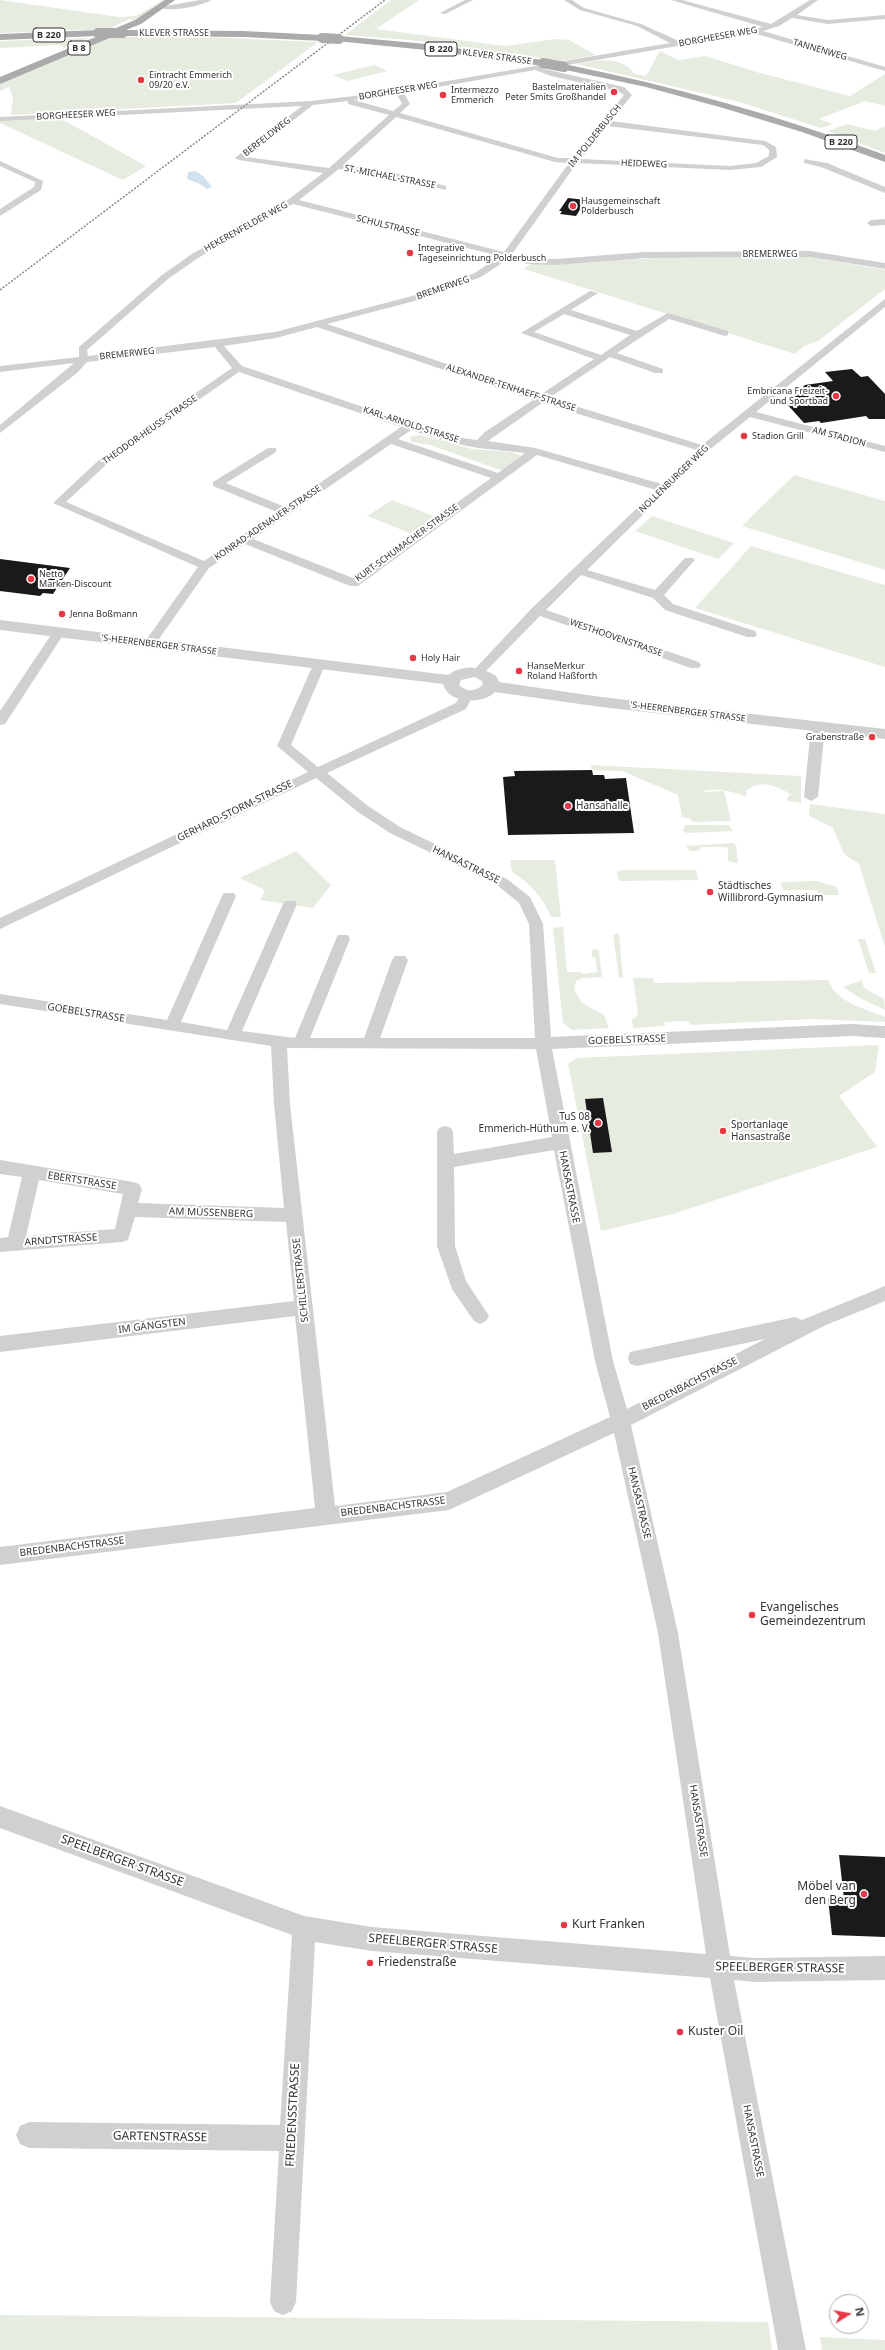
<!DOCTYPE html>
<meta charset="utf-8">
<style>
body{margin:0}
#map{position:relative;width:885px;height:2350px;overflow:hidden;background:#fff;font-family:"Noto Sans",sans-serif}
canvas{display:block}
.north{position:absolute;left:829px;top:2294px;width:40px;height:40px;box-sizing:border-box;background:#fff;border:1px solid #adadad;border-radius:50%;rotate:79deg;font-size:11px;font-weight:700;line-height:16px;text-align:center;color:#333}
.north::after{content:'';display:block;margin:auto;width:14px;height:18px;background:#e63946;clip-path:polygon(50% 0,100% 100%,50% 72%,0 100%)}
</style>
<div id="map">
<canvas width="885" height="2350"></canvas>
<div class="north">N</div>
</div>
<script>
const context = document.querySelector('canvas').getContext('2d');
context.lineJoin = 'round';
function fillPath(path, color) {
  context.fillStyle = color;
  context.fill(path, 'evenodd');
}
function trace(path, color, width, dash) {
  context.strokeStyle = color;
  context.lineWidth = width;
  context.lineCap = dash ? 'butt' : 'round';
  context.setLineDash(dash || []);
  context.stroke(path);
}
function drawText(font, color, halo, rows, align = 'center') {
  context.font = font + ' "Noto Sans",sans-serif';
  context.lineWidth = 4;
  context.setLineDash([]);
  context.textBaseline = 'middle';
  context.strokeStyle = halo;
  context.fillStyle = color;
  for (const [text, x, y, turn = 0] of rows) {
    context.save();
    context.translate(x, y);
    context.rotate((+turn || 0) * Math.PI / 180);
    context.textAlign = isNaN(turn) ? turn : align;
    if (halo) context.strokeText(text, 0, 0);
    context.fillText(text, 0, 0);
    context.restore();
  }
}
fillPath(new Path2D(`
 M0 0 119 17 136 16 163 0H167L144 15 134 20 129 19 109 29 0 33Z
 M391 0H419L376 29 505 46 556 39 569 40 596 55 561 61 410 40 345 35Z
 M108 37H203L318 42 236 103 11 115 13 97 9 87 0 91V83Z
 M90 38 63 49 64 47 60 45 0 48V41Z
 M660 51 678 60 706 56 756 72 850 96 885 74V106L865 101 819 119 833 124 821 128 736 101 577 64C598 60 620 55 635 74L646 76Z
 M374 65 388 71 347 81 333 75Z
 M58 117 146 166 123 180 0 123V120Z
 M847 124 875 131 885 126V153L828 131Z
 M810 257 885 270V289L818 341 804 346 795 354 524 269 530 264 659 258Z
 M420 435 472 449 511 452 519 455 520 458 503 471 430 445 411 442 410 437Z
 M794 475 885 501V570L742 526Z
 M392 500 439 518 415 535 367 516Z
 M652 516 734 543 718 559 635 531Z
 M751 546 885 585V667L695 608Z
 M591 765 801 776V803L787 801 788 796 792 795C777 786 761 778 746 791L747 797C734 792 716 786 702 792L724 791 731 821 692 822 691 819 682 817 678 795 622 771 592 770Z
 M810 804 885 814V947L859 864 844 854 833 828 809 816Z
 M685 825H729L733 831 687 833 683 831Z
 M733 843 736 845 738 863 728 861V848L725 847H702L698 851H690L686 846Z
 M296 851 331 885 313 908 260 900 265 890 240 878Z
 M510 860H555L561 917H551C543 898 530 883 512 872Z
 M622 870H696L698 880 619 881 617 872Z
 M816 881 837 887 839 895H819L817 890H783L781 882Z
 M563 927 567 972H580L584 974 597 972 595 957H592V951L594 949 599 950 602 977 583 978 576 981 574 990 582 1003 604 1015 609 1028 572 1030 563 1023 553 928Z
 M615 934H619L623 978 619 977 613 935Z
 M858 939H865L876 973H869Z
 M633 978H653L654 983 828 980C835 1002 866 1009 885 1017V1022L812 1019 690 1025 689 1021 664 1022 665 1026 633 1028 632 1020 638 1014Z
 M862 980 864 988 884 999 885 1010 860 998 843 987Z
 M879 1045 875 1072 839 1096 877 1147 673 1214 601 1231 568 1064 576 1058Z
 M0 2315 768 2322 772 2350H0Z
 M820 2337 885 2340V2350H822Z`), '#e6ecdf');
fillPath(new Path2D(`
 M195 171 203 176 212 187 207 189 200 184 187 179 188 172Z`), '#cfe2ee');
fillPath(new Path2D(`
 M568 198 586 200 576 216 560 214 562 211H559Z
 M852 369 861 377 868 376 885 394V419H869L866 416 821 423 819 421 804 423 786 403 805 385 833 381 825 372Z
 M0 559 70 568 53 594 43 593 40 596 0 591Z
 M592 770 593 775H604L605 779 626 778 634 833 508 835 503 777 515 776 514 771Z
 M603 1098 612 1152 593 1153 585 1099Z
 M839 1855 885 1857V1937L832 1935 828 1898 844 1899Z`), '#1a1a1a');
fillPath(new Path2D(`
 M200 0H211C203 6 168 13 160 7Z
 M465 0H473L445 14 440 13Z
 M564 0H572L584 8 641 24 679 41 763 27 671 0H682L771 24 810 0H818L797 15 828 20 885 15V19L828 24 792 18 779 26 763 31 885 67V71L753 33 544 69 624 87 632 95 611 121 765 141 776 147 777 157 761 167 730 170 577 163 512 254 528 258 555 259 645 252 810 251 885 263V269L810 257 645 258 555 265 528 264 508 259 481 277 418 300 327 324 540 395 594 359 521 333 590 291 598 293 571 310 637 331 668 313 728 331V335L725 336 669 319 617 353 663 369V373H655L610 357 549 398 702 445 885 299V307L756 412 885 446V452L750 417 708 451 587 570 655 590 685 558H693L695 560 693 562 664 595 673 604 755 631 757 634 755 637H747L665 610 653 598 581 575 546 610 699 662 701 665 699 668H691L540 616 482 675H474L472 672 532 608 656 490 537 455 358 586H350L245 544 209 568 154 646H146L144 643 198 567 53 503 101 458 232 368 215 347 87 362 77 373 0 433V425L74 363 0 372V366L79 357V347L162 275 192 254 289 199 323 173 239 160 235 158 302 106 0 121V117L311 101 371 94 670 43 637 26 580 10ZM535 70 551 76 618 91 624 95 573 158H558L400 113 410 104 404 93ZM397 94 402 104 393 111 354 100ZM348 101V104L389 115 329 168 246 157 313 105ZM396 117 555 162 569 163 504 252 299 200 339 169 392 177 446 190V186L392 172 343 165ZM608 126 763 145 769 150V156L756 163 730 166 581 159ZM293 204 499 256 475 273 412 296 275 332 88 356 87 350 168 279 198 258ZM564 314 630 335 601 355 534 332ZM317 327 533 400 485 432 477 440 449 436 242 366 224 346 276 338ZM239 372 401 427 285 507 226 483 276 452V448H268L213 482V486L277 512 204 561 66 502 109 462ZM542 403 697 450 662 484 535 448 488 441ZM411 430 447 442 478 448 525 453 498 473 398 439ZM391 444 491 478 353 578 253 539Z
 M804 159 827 163 885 187V193L821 167 804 163Z
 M0 161 43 181 41 190 0 216V209L34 187 35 182 0 166Z
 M885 219V225L871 226 867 223 871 220Z
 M59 628 65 632 5 724 0 725V711L55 629Z
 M319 661 325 665 291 745 318 767 456 703 462 692H472L473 695 466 709 327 773 368 806 400 827 507 879 530 897 543 924 551 1037 851 1024 885 1026V1038L851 1036 552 1049 613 1361 627 1409 765 1339 637 1366 630 1364 628 1358 630 1352 795 1317 802 1320 885 1286V1301L826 1325 631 1425 678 1633 730 1956 755 1958 885 1956V1980L755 1982 734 1980 806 2350H778L710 1978 372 1951 315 1942 296 2302 292 2311 283 2315 274 2311 270 2302 279 2151 29 2148 20 2144 16 2135 20 2126 29 2122 280 2125 292 1935 0 1828V1806L304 1916 372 1927 706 1954 658 1633 614 1433 449 1510 0 1565V1547L315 1508 295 1316 0 1352V1336L294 1301 286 1222 135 1217 128 1240 122 1242 0 1252V1238L8 1237 22 1177 0 1174V1160L133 1182 139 1184 142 1189 138 1203 284 1208 274 1104 271 1046 0 1004V994L167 1020 222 896 224 893H234L236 896 181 1022 227 1030 283 904 285 901H295L297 904 242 1031 295 1038 336 939 338 935H348L350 939 310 1038H364L392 960 395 956H405L408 960 380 1038H535L529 924 519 903 497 885 390 833 358 812 316 778 0 929V918L308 772 277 746 313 665ZM287 1048 536 1049 552 1137 454 1154 453 1132 451 1128 445 1126 439 1128 437 1132V1246L452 1289 474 1321 480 1324 486 1321 489 1316 466 1281 455 1246 454 1167 554 1150 595 1361 610 1417 447 1492 335 1506 290 1104ZM39 1180 123 1194 115 1229 26 1236Z
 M818 723 825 727 818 797 811 801 804 797 811 727Z`), '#d0d0d0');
fillPath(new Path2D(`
 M0 620 448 675C464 664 480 666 496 676L499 682 601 697 885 729V739L601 707 495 692C482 705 448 704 443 684L0 630ZM475 677 482 681 483 685C474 692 467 692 459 685L461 680Z`), '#d0d0d0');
fillPath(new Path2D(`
 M165 0H175L141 24 126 30 243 31 322 35 327 38 322 41 243 37 123 36 119 34 0 84V77L98 36 0 40V34L98 30 101 31 102 34 135 20Z
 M339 36 426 44 543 60 548 63 543 66 426 50 336 41 334 39Z
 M564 64C674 86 780 116 885 155V162L802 132 723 108 646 87 561 69V65Z`), '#ababab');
trace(new Path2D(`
 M0 290 385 0`), '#888', 1.5, [2, 1.5]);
trace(new Path2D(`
 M98 33H123
 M322 38 339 39
 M543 63 564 67`), '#ababab', 10);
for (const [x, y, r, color] of [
 [141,80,4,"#e63946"],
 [614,92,4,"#e63946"],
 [443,95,4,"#e63946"],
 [573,206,4,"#e63946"],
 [410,253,4,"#e63946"],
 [836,396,4,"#e63946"],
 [744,436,4,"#e63946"],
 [31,579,4,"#e63946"],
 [62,614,4,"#e63946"],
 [413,658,4,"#e63946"],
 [519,671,4,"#e63946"],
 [872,737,4,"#e63946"],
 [568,806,4,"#e63946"],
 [710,892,4,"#e63946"],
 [598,1123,4,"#e63946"],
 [723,1131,4,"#e63946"],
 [752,1615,4,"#e63946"],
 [864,1894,4,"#e63946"],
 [564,1925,4,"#e63946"],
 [370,1963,4,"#e63946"],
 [680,2032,4,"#e63946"]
]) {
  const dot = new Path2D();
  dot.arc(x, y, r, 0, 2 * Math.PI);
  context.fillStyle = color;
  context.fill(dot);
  trace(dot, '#fff', 1.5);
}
drawText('9px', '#333', '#fff', [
 ["KLEVER STRASSE",174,33],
 ["BORGHEESER WEG",718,37,-10],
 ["TANNENWEG",820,50,16],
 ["KLEVER STRASSE",497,57,8],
 ["BORGHEESER WEG",398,91,-9],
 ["BORGHEESER WEG",76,115,-3],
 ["IM POLDERBUSCH",595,136,-51],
 ["BERFELDWEG",267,137,-38],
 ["HEIDEWEG",644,164,2],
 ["ST.-MICHAEL-STRASSE",390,177,11],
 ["SCHULSTRASSE",388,226,14],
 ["HEKERENFELDER WEG",246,227,-29],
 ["BREMERWEG",770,254],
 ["BREMERWEG",443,288,-19],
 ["BREMERWEG",127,354,-6],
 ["ALEXANDER-TENHAEFF-STRASSE",511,388,18],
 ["KARL-ARNOLD-STRASSE",411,425,18],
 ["THEODOR-HEUSS-STRASSE",150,430,-35],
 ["AM STADION",839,437,15],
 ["NOLLENBURGER WEG",674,479,-44],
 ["KONRAD-ADENAUER-STRASSE",268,523,-34],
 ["KURT-SCHUMACHER-STRASSE",407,543,-36],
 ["WESTHOOVENSTRASSE",616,638,19],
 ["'S-HEERENBERGER STRASSE",159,645,7],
 ["'S-HEERENBERGER STRASSE",688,712,7]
]);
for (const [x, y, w] of [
 [49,35,32],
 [79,48,22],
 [441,49,32],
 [841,142,32]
]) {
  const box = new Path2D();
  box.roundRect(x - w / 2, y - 7, w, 14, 3);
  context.fillStyle = '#fff';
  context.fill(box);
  trace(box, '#333', 1);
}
drawText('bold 9px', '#333', null, [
 ["B 220",49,35],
 ["B 8",79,48],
 ["B 220",441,49],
 ["B 220",841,142]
]);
drawText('9px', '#333', '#fff', [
 ["Eintracht Emmerich",149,75],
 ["09/20 e.V.",149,85],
 ["Bastelmaterialien",606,87,"right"],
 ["Peter Smits Großhandel",606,97,"right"],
 ["Intermezzo",451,90],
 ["Emmerich",451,100],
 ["Hausgemeinschaft",581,201],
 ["Polderbusch",581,211],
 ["Integrative",418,248],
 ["Tageseinrichtung Polderbusch",418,258],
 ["Embricana Freizeit-",828,391,"right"],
 ["und Sportbad",828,401,"right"],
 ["Stadion Grill",752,436],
 ["Netto",39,574],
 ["Marken-Discount",39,584],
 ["Jenna Boßmann",70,614],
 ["Holy Hair",421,658],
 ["HanseMerkur",527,666],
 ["Roland Haßforth",527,676],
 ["Grabenstraße",864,737,"right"]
], 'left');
drawText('10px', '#333', '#fff', [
 ["Hansahalle",576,806],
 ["Städtisches",718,886],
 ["Willibrord-Gymnasium",718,898],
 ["TuS 08",590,1117,"right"],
 ["Emmerich-Hüthum e. V.",590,1129,"right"],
 ["Sportanlage",731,1125],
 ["Hansastraße",731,1137]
], 'left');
drawText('10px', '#333', '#fff', [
 ["GERHARD-STORM-STRASSE",235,811,-26],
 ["HANSASTRASSE",466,865,26],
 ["GOEBELSTRASSE",86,1013,9],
 ["GOEBELSTRASSE",627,1040,-2],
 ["EBERTSTRASSE",82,1181,9],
 ["HANSASTRASSE",569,1187,79],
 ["AM MÜSSENBERG",211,1213,2],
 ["ARNDTSTRASSE",61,1240,-4],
 ["SCHILLERSTRASSE",301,1280,-96],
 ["IM GÄNGSTEN",152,1326,-7],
 ["BREDENBACHSTRASSE",690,1384,-27],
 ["HANSASTRASSE",639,1503,77],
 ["BREDENBACHSTRASSE",393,1507,-7],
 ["BREDENBACHSTRASSE",72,1547,-7],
 ["HANSASTRASSE",698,1821,81],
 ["HANSASTRASSE",753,2141,79]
]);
drawText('12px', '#333', '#fff', [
 ["Evangelisches",760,1608],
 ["Gemeindezentrum",760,1622],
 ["Möbel van",856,1887,"right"],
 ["den Berg",856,1901,"right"],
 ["Kurt Franken",572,1925],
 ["Friedenstraße",378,1963],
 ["Kuster Oil",688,2032]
], 'left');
drawText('12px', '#333', '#fff', [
 ["SPEELBERGER STRASSE",122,1861,20],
 ["SPEELBERGER STRASSE",433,1944,5],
 ["SPEELBERGER STRASSE",780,1968,1],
 ["FRIEDENSSTRASSE",293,2115,-87],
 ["GARTENSTRASSE",160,2137,1]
]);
</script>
